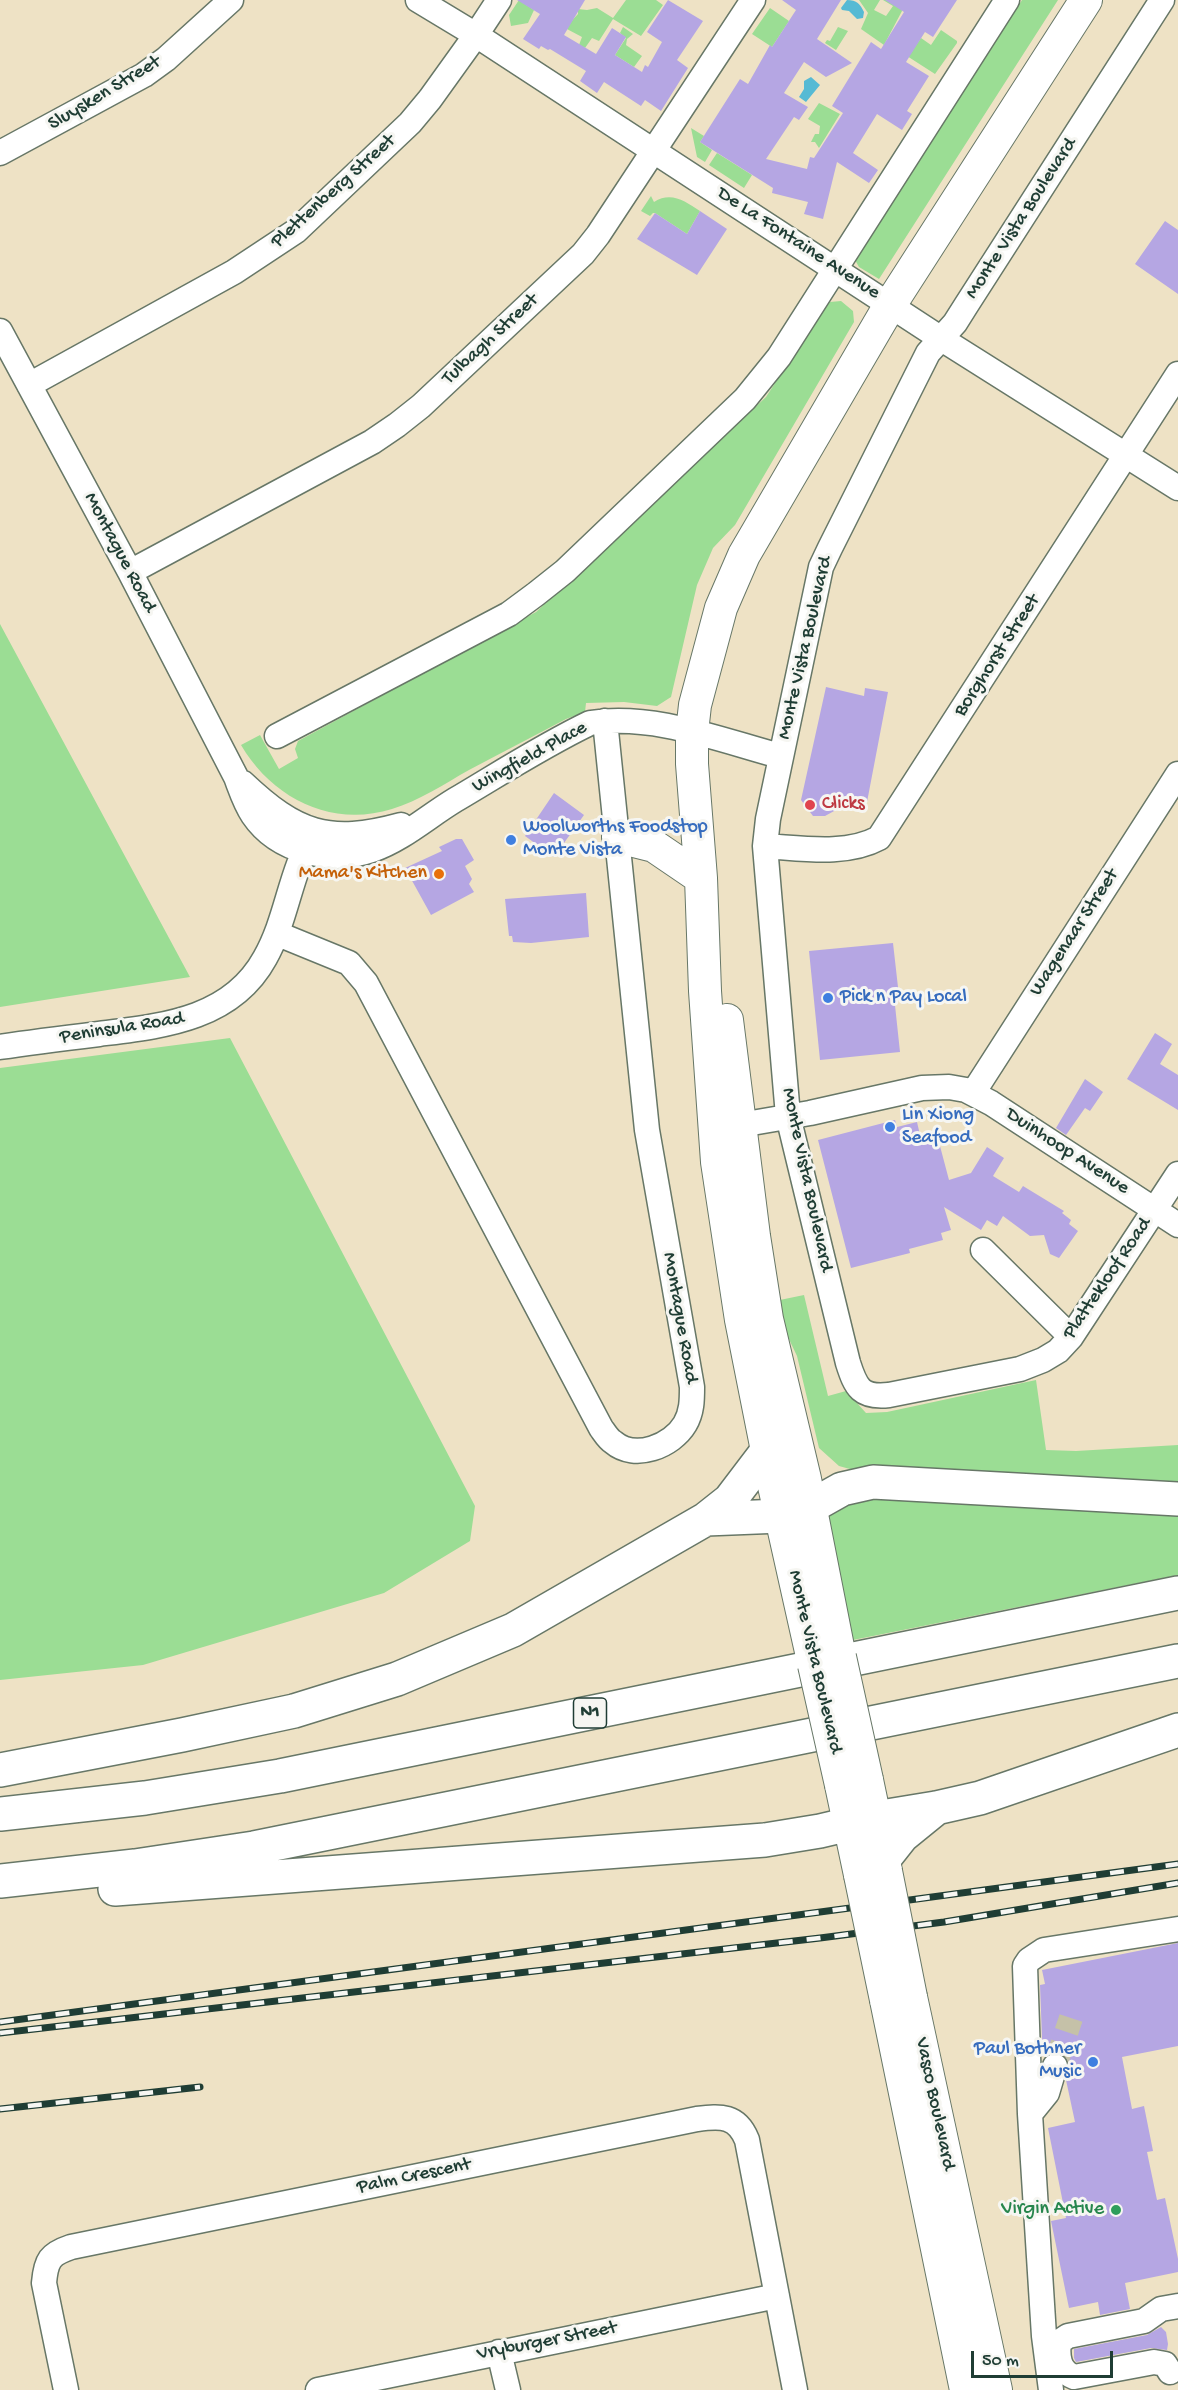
<!DOCTYPE html>
<style>
body{margin:0}
#map{position:relative;width:1178px;height:2390px;overflow:hidden;background:#eee2c5;font-family:"Gochi Hand",sans-serif}
canvas{display:block}
.scale{position:absolute;left:971px;top:2351px;width:142px;height:27px;box-sizing:border-box;border:3px solid #1f3d34;border-top:0;padding-left:8px;font-size:18px;line-height:21px;white-space:nowrap;color:#1f3d34;-webkit-text-stroke:4px #f6f6f2;paint-order:stroke}
</style>
<div id="map">
<canvas width="1178" height="2390"></canvas>
<div class="scale">50 m</div>
</div>
<script>
const context = document.querySelector('canvas').getContext('2d');
context.lineJoin = 'round';
function fillPath(path, color) {
  context.fillStyle = color;
  context.fill(path, 'evenodd');
}
function trace(path, color, width, dash) {
  context.strokeStyle = color;
  context.lineWidth = width;
  context.lineCap = dash ? 'butt' : 'round';
  context.setLineDash(dash || []);
  context.stroke(path);
}
function drawText(font, color, halo, rows, align = 'center') {
  context.font = font + ' "Gochi Hand",sans-serif';
  context.lineWidth = 6;
  context.setLineDash([]);
  context.textBaseline = 'middle';
  context.strokeStyle = halo;
  context.fillStyle = color;
  for (const [text, x, y, turn = 0] of rows) {
    context.save();
    context.translate(x, y);
    context.rotate((+turn || 0) * Math.PI / 180);
    context.textAlign = isNaN(turn) ? turn : align;
    if (halo) context.strokeText(text, 0, 0);
    context.fillText(text, 0, 0);
    context.restore();
  }
}
fillPath(new Path2D(`
 M519 0 534 10 528 23 511 26 509 15Z
 M626 0H656L663 5 641 36 613 19 599 41 592 38 585 48 579 45 582 37 565 28 578 14V9L587 10 597 8 613 18Z
 M859 0H880L874 10 886 16 893 6 883 0H900L902 11 884 45 861 29 868 13Z
 M1022 0H1058L879 279 859 267 855 260Z
 M770 8 789 21 772 47 752 34Z
 M623 27 633 34 627 39 626 45 642 56 634 67 615 55 626 38 620 33Z
 M838 27 848 31 836 50 825 43 827 40 830 41Z
 M941 30 957 41V43L935 74 907 56 921 38 931 45Z
 M819 103 840 114 819 148 815 142H811L815 134H819L820 126 808 119Z
 M691 128 704 136 700 142 712 150 705 162 697 157Z
 M717 153 752 175 744 188 709 165Z
 M651 196 654 202C671 191 685 201 700 211L687 234 655 213H653L650 216 641 211Z
 M841 301 853 311 854 322 735 525 713 548 697 585 671 697 657 706 624 702 586 703 585 712 566 719C534 736 501 753 469 770 444 784 419 801 392 809 331 828 272 798 241 745L260 735 279 769 298 758 295 749 298 741 536 612 766 397 826 305 830 302Z
 M0 624 190 977 0 1007Z
 M230 1038 475 1506 470 1541 384 1593 143 1665 0 1680V1068Z
 M804 1295 828 1396 846 1391 866 1413 887 1412 1036 1380 1046 1450 1076 1451 1178 1445V1489L857 1471 839 1466 819 1448 797 1356 778 1316 775 1301Z
 M858 1495 1178 1510V1575L853 1640 828 1513Z`), '#9bdd94');
fillPath(new Path2D(`
 M847 0C857 0 860 4 864 12L863 18 857 19 849 11 842 10 841 8Z
 M811 77 820 85 806 102 799 97 804 89V81Z`), '#56bad4');
fillPath(new Path2D(`
 M517 0H585L564 35 596 54 612 28 626 37 615 55 642 72 645 65 648 67 662 42 647 32 668 0 703 21 677 60 688 68 661 111 645 100 641 106 604 82 597 93 580 81 586 71 550 49 548 50 541 46 539 49 523 39 540 14Z
 M782 0H841L817 39 852 63 826 77 804 62 784 93 808 107 799 120 794 117 766 159 807 169 810 157 814 158 843 113 832 106 871 42 881 49 904 12 885 0H957L933 37 925 32 906 62 929 76 907 111 912 114 902 130 877 114 853 153 878 170 869 183 837 162 823 219 804 214 808 202 772 193 773 188 700 142 740 79 748 84 770 45 772 47 796 10Z
 M700 211 727 229 697 275 637 239 655 213 687 234Z
 M1165 221 1178 230V294L1135 264Z
 M826 687 864 696 865 688 888 692 867 802 856 799 825 816H813L801 800Z
 M554 793 584 815 554 857 525 836Z
 M456 839H462L474 860 465 866 472 879 469 884 474 892 431 915 405 868 442 851 439 847Z
 M586 893 589 937 531 943 513 942 512 936H509L505 899Z
 M893 943 899 996H894L900 1052 820 1060 809 951Z
 M1155 1033 1172 1044 1160 1064 1178 1075V1110L1127 1079Z
 M1085 1079 1103 1092 1090 1111 1085 1108 1066 1135 1056 1128Z
 M895 1120 897 1127 917 1122 920 1135 936 1131 949 1180 971 1173 987 1147 1004 1158 993 1176 1019 1192 1023 1186 1064 1211 1062 1213 1071 1220 1069 1224 1078 1231 1059 1258 1050 1254 1044 1235 1030 1236 1003 1216 997 1226 987 1220 981 1230 944 1207 951 1230 941 1233 943 1240 909 1249 910 1253 851 1268 818 1140Z
 M1178 1943V2046L1122 2057 1132 2109 1144 2106 1153 2151 1147 2152 1157 2200 1165 2198 1178 2259V2272L1125 2283 1130 2309 1100 2315 1098 2302 1069 2308 1051 2221 1066 2218 1048 2128 1075 2122 1066 2080 1069 2062 1065 2056 1058 2052H1051L1045 2056 1042 2038 1040 1985 1045 1984 1042 1970Z
 M1161 2327 1166 2332 1168 2344 1167 2350 1151 2348 1076 2362 1074 2358V2349L1147 2335Z`), '#b5a6e3');
trace(new Path2D(`
 M1055 2066 1071 2018`), '#c5c1a8', 24, [24, 12]);
const minor = new Path2D(`
 M418 0 476 35 940 338 1178 488
 M1162 0 967 304 955 323 928 353 830 548 821 567 768 819 765 846 788 1116 848 1363C856 1388 861 1398 889 1395L1020 1369 1043 1360 1058 1351 1071 1337 1178 1174
 M0 153 144 75 166 59 231 0
 M0 331 130 572 236 777C241 790 245 803 253 815 278 852 332 864 372 850 403 839 427 817 455 800 499 774 544 745 590 723 653 713 720 740 780 756
 M29 385 234 272 296 231 410 123 430 99 476 35 499 0
 M130 572 372 442 397 425 421 406 583 254 598 235 753 0
 M277 736 509 614 536 594 565 571 745 399 779 357 1007 0
 M243 783C296 833 328 845 401 825
 M765 846C801 848 846 856 879 838L1178 374
 M278 934 349 963 366 983 601 1428C604 1432 608 1439 613 1442 635 1461 672 1446 685 1424 692 1412 692 1400 692 1387L647 1130 605 721
 M0 1047C33 1042 66 1038 99 1034 162 1026 231 1020 265 958 282 928 287 896 299 864 304 853 309 842 313 831
 M973 1093 1178 774
 M728 1137 740 1125 810 1113 922 1088 949 1087 966 1090 991 1103 1178 1225
 M983 1250 1071 1337
 M1030 2114 1047 2093 1055 2066
 M499 2352 508 2390
 M1170 2372 1165 2364 1154 2362 1074 2377C1059 2371 1057 2357 1059 2342L1068 2336 1144 2321 1161 2309 1178 2306
 M66 2390 44 2283C46 2260 50 2254 71 2247L697 2119C721 2116 737 2115 747 2140L795 2390
 M318 2390 777 2296
 M1051 2390 1044 2336 1030 2114 1025 1966 1029 1960 1044 1950 1178 1929`);
const major = new Path2D(`
 M618 837 654 846 701 878
 M727 1020 754 1236 767 1319 805 1479 840 1657
 M814 1665 774 1486 741 1320 717 1162 705 991 701 878 692 764V732L695 705 721 608 744 555 890 305 1086 0
 M867 1780 886 1871
 M841 1785 860 1875
 M911 1997 996 2390
 M886 2000 966 2390`);
const highway = new Path2D(`
 M706 1519 781 1516 810 1507 842 1489 873 1482 1178 1499
 M0 1770 182 1735 294 1711 397 1679 513 1630 706 1519 730 1500 768 1450
 M0 1814 145 1798 280 1776 1178 1593
 M883 1860 902 1836 934 1810
 M0 1881 135 1866 254 1848 1178 1661
 M115 1889 765 1840 820 1831 875 1818 936 1808 980 1798 1178 1730`);
trace(minor, '#677767', 27);
trace(major, '#677767', 34);
trace(highway, '#677767', 36);
trace(minor, '#fff', 24);
trace(major, '#fff', 32);
trace(highway, '#fff', 33);
const rail = new Path2D(`
 M0 2022 1178 1864
 M0 2033 820 1938 944 1922 1178 1883
 M0 2109 200 2087`);
trace(rail, '#1f3d34', 7);
trace(rail, '#f6f6f2', 4.5, [14]);
const majorBridge = new Path2D(`
 M840 1657 867 1780
 M814 1665 841 1785
 M886 1871 911 1997
 M860 1875 886 2000`);
trace(majorBridge, '#677767', 34, []);
trace(majorBridge, '#fff', 32);
for (const [x, y, r, color] of [
 [810,805,6,"#e0444e"],
 [511,840,6,"#3f7fe0"],
 [439,874,6,"#e8710a"],
 [828,998,6,"#3f7fe0"],
 [890,1127,6,"#3f7fe0"],
 [1093,2062,6,"#3f7fe0"],
 [1116,2210,6,"#2e9e5b"]
]) {
  const dot = new Path2D();
  dot.arc(x, y, r, 0, 2 * Math.PI);
  context.fillStyle = color;
  context.fill(dot);
  trace(dot, '#f6f6f2', 2);
}
for (const [x, y, w] of [
 [590,1713,33]
]) {
  const box = new Path2D();
  box.roundRect(x - w / 2, y - 15, w, 30, 4.5);
  context.fillStyle = '#f6f6f2';
  context.fill(box);
  trace(box, '#1f3d34', 1.5);
}
drawText('bold 18px', '#1f3d34', null, [
 ["N1",590,1713]
]);
drawText('20px', '#1f3d34', '#f6f6f2', [
 ["Sluysken Street",105,94,-31],
 ["Plettenberg Street",334,192,-42],
 ["Monte Vista Boulevard",1022,219,-57],
 ["De La Fontaine Avenue",798,244,33],
 ["Tulbagh Street",491,340,-43],
 ["Montague Road",119,553,62],
 ["Monte Vista Boulevard",806,648,-77],
 ["Borghorst Street",998,656,-57],
 ["Wingfield Place",530,758,-29],
 ["Wagenaar Street",1075,933,-57],
 ["Peninsula Road",122,1029,-9],
 ["Duinhoop Avenue",1067,1152,33],
 ["Monte Vista Boulevard",806,1180,78],
 ["Plattekloof Road",1108,1279,-56],
 ["Montague Road",679,1318,80],
 ["Monte Vista Boulevard",814,1662,77],
 ["Vasco Boulevard",934,2104,78],
 ["Palm Crescent",414,2177,-12],
 ["Vryburger Street",547,2342,-11]
]);
drawText('20px', '#be3a42', '#f6f6f2', [
 ["Clicks",822,805]
], 'left');
drawText('20px', '#366cbe', '#f6f6f2', [
 ["Woolworths Foodstop",523,828],
 ["Monte Vista",523,851],
 ["Pick n Pay Local",840,998],
 ["Lin Xiong",902,1116],
 ["Seafood",902,1139],
 ["Paul Bothner",1081,2050,"right"],
 ["Music",1081,2073,"right"]
], 'left');
drawText('20px', '#c56008', '#f6f6f2', [
 ["Mama's Kitchen",427,874]
], 'right');
drawText('20px', '#27864d', '#f6f6f2', [
 ["Virgin Active",1104,2210]
], 'right');
</script>
